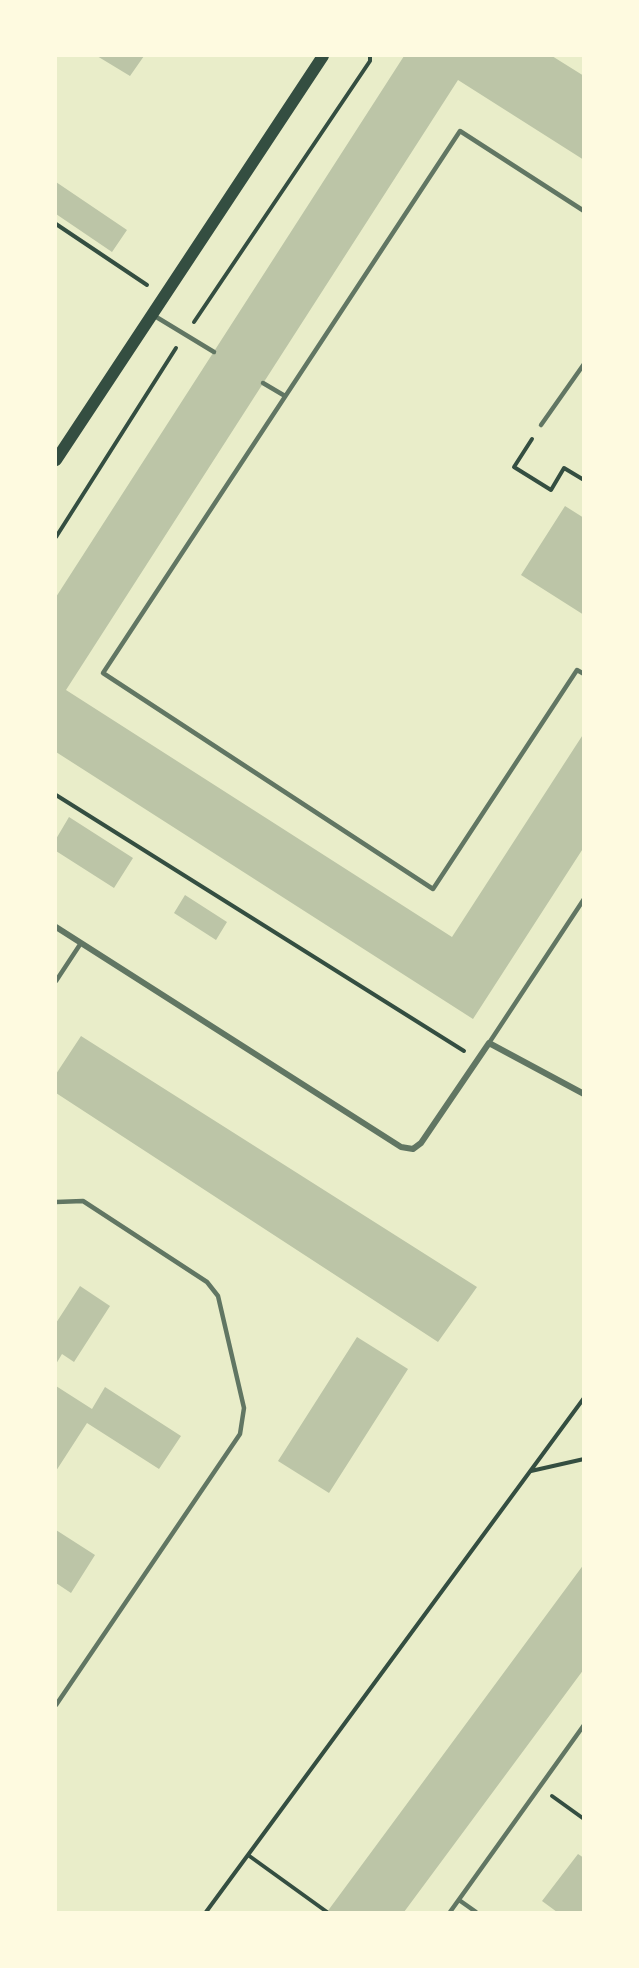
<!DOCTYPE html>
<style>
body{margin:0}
#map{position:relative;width:639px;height:1968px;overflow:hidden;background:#e9edc9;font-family:"Roboto Condensed",sans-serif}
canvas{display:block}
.frame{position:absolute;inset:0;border:57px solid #fefae0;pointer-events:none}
</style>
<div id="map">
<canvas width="639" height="1968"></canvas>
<div class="frame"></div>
</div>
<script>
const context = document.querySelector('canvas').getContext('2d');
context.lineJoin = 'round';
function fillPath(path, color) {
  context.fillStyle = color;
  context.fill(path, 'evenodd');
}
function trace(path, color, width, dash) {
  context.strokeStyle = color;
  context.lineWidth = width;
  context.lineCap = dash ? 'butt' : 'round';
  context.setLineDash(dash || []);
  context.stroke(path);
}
fillPath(new Path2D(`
 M97 56H144L130 76Z
 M404 56H552L584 76V160L458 80 66 690 452 937 584 733V847L473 1019 56 752V597Z
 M56 182 127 230 112 252 56 214Z
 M565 506 584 518V615L521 575Z
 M69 817 133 858 114 888 56 851V839Z
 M185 895 227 922 216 940 174 913Z
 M81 1036 477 1287 438 1342 56 1093V1074Z
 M80 1286 110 1306 74 1362 62 1354 56 1364V1323Z
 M357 1337 408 1369 329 1493 278 1461Z
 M56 1386 92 1409 105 1387 181 1436 159 1469 87 1423 56 1471Z
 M56 1530 95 1555 71 1593 56 1583Z
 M584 1564V1669L404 1912H327Z
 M578 1854 584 1858V1912H557L542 1901Z`), '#bcc5a7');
trace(new Path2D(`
 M56 224 147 285
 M194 322 370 61V56
 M532 439 514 467 551 490 564 468 584 480
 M56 537 176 348
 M56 795 464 1051
 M531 1471 584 1459
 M552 1796 584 1819
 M248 1855 327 1912
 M206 1912 584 1398`), '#344e41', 4);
trace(new Path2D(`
 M584 211 460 131 103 673 433 889 577 670 584 674
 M153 315 214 352
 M263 383 285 396
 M541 425 584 364
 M56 981 81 943
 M489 1043 584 899
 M56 1202 83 1201 207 1282 218 1296 244 1408 240 1434 56 1705
 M459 1900 476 1912
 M450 1912 584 1725`), '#617663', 4.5);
trace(new Path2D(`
 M56 927 401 1147 413 1149 421 1143 489 1043 584 1094`), '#617663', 6);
trace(new Path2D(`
 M56 460 323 56`), '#344e41', 12);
</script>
